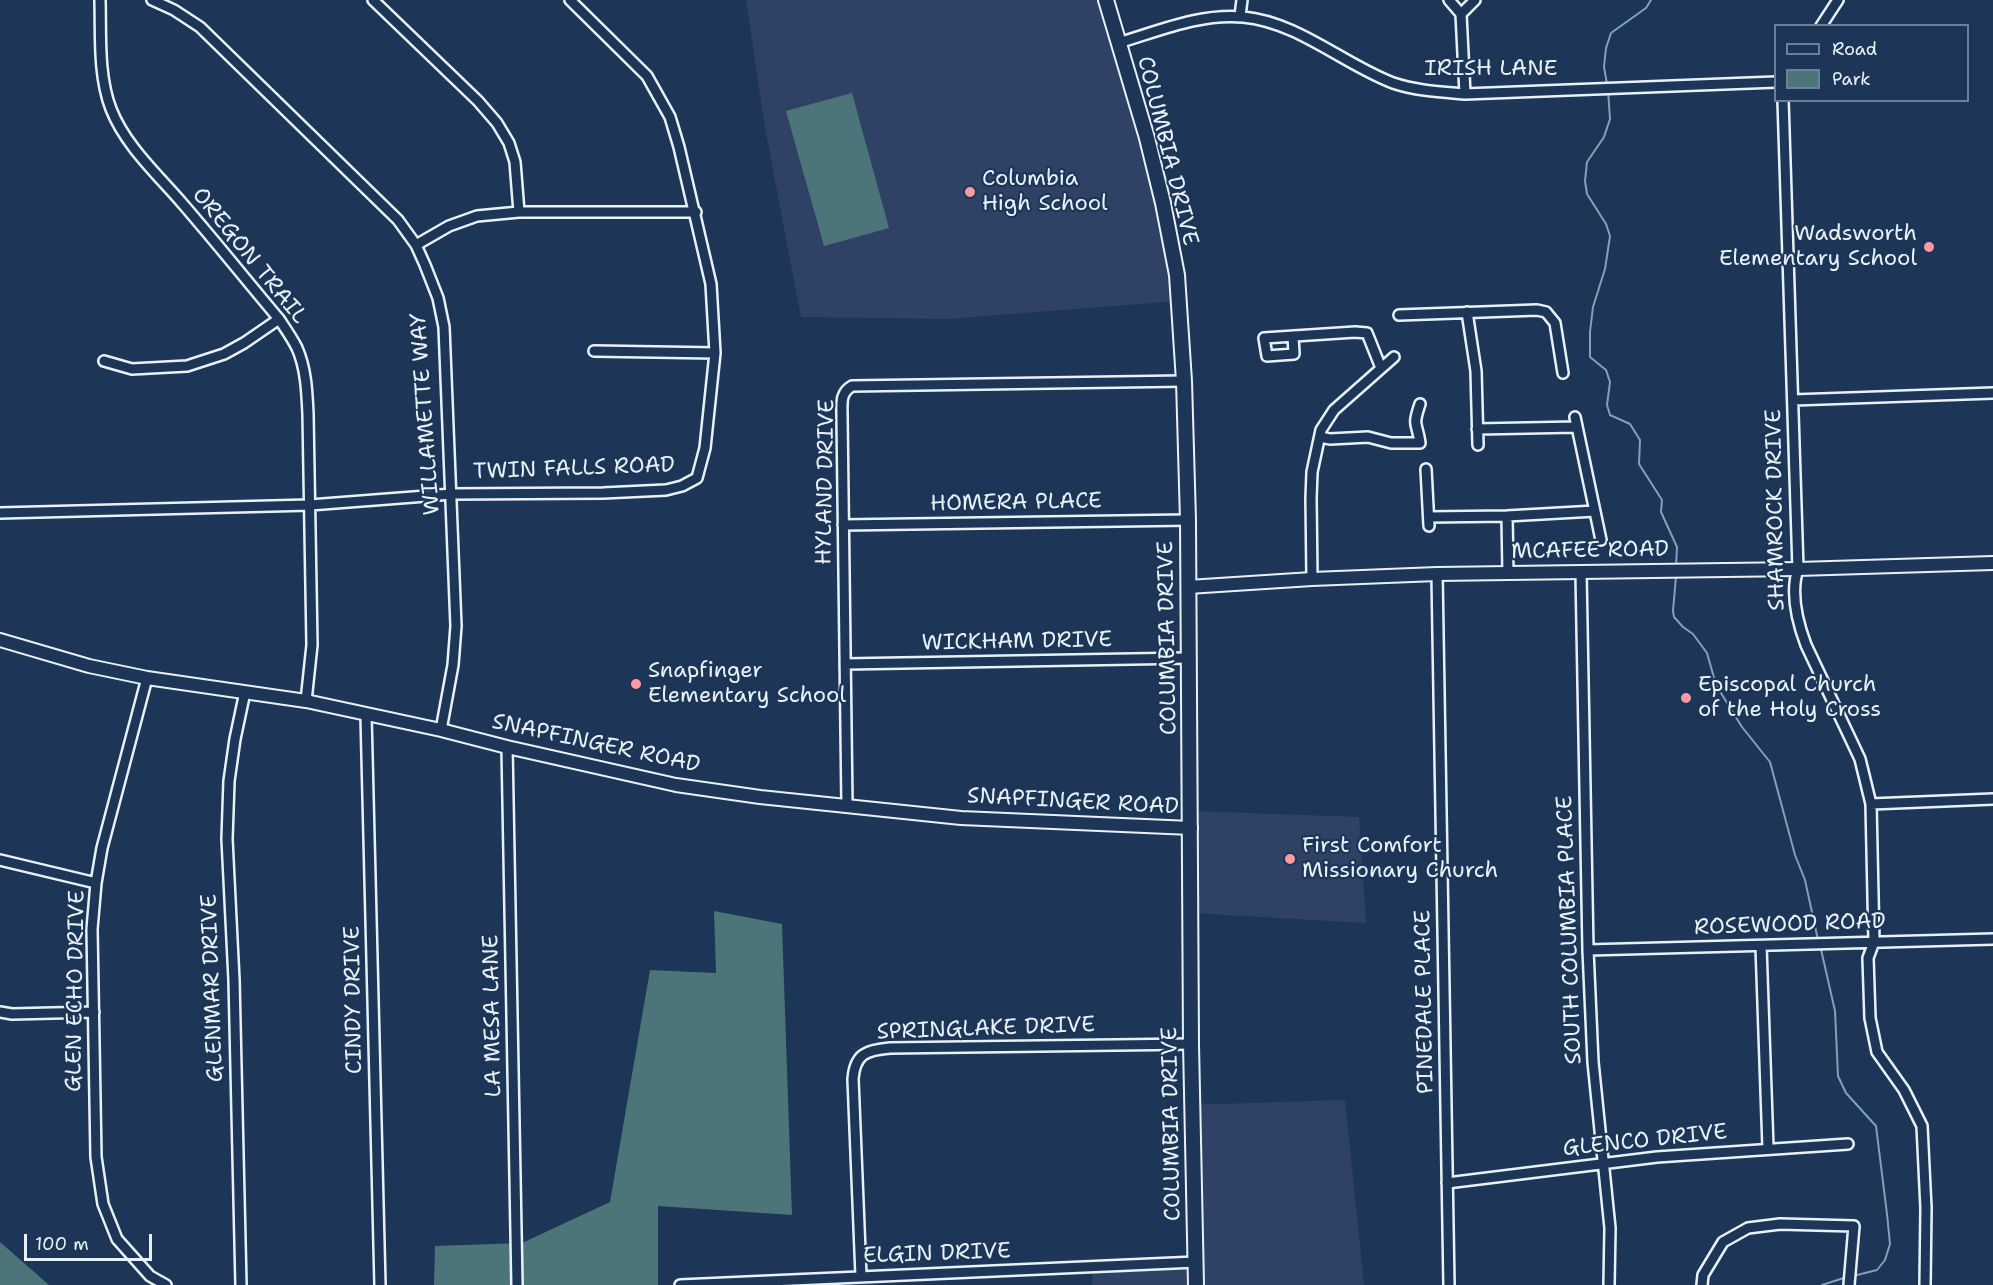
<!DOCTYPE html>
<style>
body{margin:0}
#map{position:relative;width:1993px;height:1285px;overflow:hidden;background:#1d3557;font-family:"Shantell Sans",sans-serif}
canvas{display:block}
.legend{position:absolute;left:1774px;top:24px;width:195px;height:78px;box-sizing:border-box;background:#1d3557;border:2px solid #6e8097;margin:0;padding:8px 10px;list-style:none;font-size:18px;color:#e8f1f8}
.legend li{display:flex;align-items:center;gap:12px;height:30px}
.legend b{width:30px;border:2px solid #6e8097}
.scale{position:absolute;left:24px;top:1234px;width:128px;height:27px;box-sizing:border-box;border:3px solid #e8f1f8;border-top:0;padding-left:8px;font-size:18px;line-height:21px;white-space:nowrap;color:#e8f1f8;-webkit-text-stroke:4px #1d3557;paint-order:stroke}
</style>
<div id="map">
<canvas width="1993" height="1285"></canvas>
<ul class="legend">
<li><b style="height:8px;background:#1d3557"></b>Road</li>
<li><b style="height:16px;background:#4c757a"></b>Park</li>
</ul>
<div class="scale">100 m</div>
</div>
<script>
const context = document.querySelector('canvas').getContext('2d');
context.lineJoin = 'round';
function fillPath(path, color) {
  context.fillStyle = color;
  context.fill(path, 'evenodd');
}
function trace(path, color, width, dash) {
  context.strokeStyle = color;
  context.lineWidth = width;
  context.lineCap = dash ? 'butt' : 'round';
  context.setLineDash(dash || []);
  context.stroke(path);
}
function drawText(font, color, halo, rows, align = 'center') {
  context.font = font + ' "Shantell Sans",sans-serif';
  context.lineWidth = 4.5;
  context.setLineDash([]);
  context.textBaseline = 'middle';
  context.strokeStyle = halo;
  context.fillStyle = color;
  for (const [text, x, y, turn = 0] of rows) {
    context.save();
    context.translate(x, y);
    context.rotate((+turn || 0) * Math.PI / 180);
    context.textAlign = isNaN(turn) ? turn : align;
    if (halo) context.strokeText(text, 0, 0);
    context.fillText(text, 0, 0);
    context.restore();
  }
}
fillPath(new Path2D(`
 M746 0H1114L1155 135 1178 301 948 319 801 317 765 128Z
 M1191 811 1359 817 1366 923 1191 913Z
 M1345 1100 1364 1285H1092L1094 1261 1194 1258 1188 1105Z`), '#2f4266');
fillPath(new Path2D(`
 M852 93 889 228 824 246 786 111Z
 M714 911 782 924 792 1215 658 1206V1285H434L435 1246 522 1243 610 1202 650 970 716 973Z
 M0 1242 49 1285H0Z`), '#4c757a');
trace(new Path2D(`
 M1607 84 1604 67 1606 48 1611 33 1646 8 1651 0
 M1608 90 1610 119 1604 137 1587 162 1585 181 1587 194 1606 224 1610 236 1605 269 1593 307 1590 332V357L1606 370 1610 382 1607 405 1610 415 1630 424 1640 440 1639 464 1662 500 1661 512 1677 547 1676 567
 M1676 576 1673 611 1674 617 1683 627 1693 634 1707 653 1716 685 1742 727 1770 762 1795 855 1805 880 1818 940
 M1820 945 1835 1011 1838 1076 1846 1093 1876 1126 1887 1214 1890 1244 1885 1260 1877 1270 1853 1276
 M1822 1285 1847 1277`), '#84a1b5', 2);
const minor = new Path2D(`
 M100 0C101 35 98 75 111 109 125 145 157 174 182 203 215 241 247 281 279 319 285 328 292 338 297 348 306 368 307 392 308 414L312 645 306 701
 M152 0 174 10 200 27 398 220 416 245 425 265 438 298 444 327 456 626 453 665 441 730
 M373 0 478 101 497 123 509 143 515 162 519 212
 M1449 0 1461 14
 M1240 16 1242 0
 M1821 26 1838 0
 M1118 43C1159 31 1200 13 1243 17 1298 22 1343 64 1393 83 1417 91 1441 92 1465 94L1776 82
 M1465 94 1461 14 1475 0
 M1783 100 1798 569C1790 593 1797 621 1806 645L1860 759 1871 804 1874 942 1868 958 1870 1018 1877 1052 1904 1090 1922 1126 1926 1208 1925 1285
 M416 245 449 226 477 216 519 212H696
 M1467 312 1476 371 1478 445
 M1399 315 1537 310 1546 312 1555 323 1563 373
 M1293 336 1294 354 1267 356 1264 338 1355 332 1367 333 1381 368
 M594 351 715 353
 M104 361 132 369 187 366 224 354 244 343 279 319
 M1793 400 1993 393
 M1575 417 1601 540
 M1477 429 1577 427
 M1320 437 1330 439 1368 437 1391 443H1420C1417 421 1412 428 1420 404
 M1426 469 1429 526
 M0 513 310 505 452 494 603 493 666 490 682 486 697 478 705 448 715 353 711 284 679 147 670 117 647 76 570 0
 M1507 516 1508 573
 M1429 517 1507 516 1595 511
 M843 525 1188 520
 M1581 573 1588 950 1593 1062 1610 1228 1609 1285
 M1437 574 1449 1285
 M1312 579 1311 498 1312 472 1321 430 1334 410 1394 357
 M845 664 1189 658
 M147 678 102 848 96 883 92 929 96 1157 103 1204 117 1239 150 1276 166 1285
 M366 715 380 1285
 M507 747 517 1285
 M1871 804 1993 799
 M847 806 842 416C842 403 840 393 852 386L1184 381
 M0 860 96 883
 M1761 946 1768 1148
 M1588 950 1993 939
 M0 1012 12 1014 94 1012
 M1447 1183 1657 1157 1848 1144
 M861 1276 853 1079C855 1054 866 1050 890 1048L1191 1044
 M241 1285 234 980 227 839 229 781 235 739 245 692
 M680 1285 1196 1262
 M1702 1285 1703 1275 1723 1242 1748 1228 1780 1224 1854 1226 1849 1285`);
const tertiary = new Path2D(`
 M1188 587 1312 579 1437 574 1798 569 1993 563
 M0 640 89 666 147 678 306 701 441 730 507 747 676 785 760 797 961 818 1191 828`);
const secondary = new Path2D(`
 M1106 0 1147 138 1163 203 1177 275 1184 381 1188 520 1191 1044 1196 1285`);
trace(minor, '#e8f1f8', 14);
trace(tertiary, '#e8f1f8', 16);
trace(secondary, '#e8f1f8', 18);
trace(minor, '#1d3557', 9);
trace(tertiary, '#1d3557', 12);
trace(secondary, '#1d3557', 14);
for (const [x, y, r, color] of [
 [970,192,6,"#ff9aa2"],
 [1929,247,6,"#ff9aa2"],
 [636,684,6,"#ff9aa2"],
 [1686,698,6,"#ff9aa2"],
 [1290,859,6,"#ff9aa2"]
]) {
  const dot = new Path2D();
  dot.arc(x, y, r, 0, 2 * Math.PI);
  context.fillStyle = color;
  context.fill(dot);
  trace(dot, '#1d3557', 2);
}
drawText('22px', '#e8f1f8', '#1d3557', [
 ["IRISH LANE",1491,69],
 ["COLUMBIA DRIVE",1167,151,76],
 ["OREGON TRAIL",249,256,51],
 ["WILLAMETTE WAY",426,414,-94],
 ["TWIN FALLS ROAD",574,469,-2],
 ["HYLAND DRIVE",826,482,-89],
 ["HOMERA PLACE",1016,503,-1],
 ["SHAMROCK DRIVE",1776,510,-91],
 ["MCAFEE ROAD",1590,551,-1],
 ["COLUMBIA DRIVE",1168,638,-91],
 ["WICKHAM DRIVE",1017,642,-1],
 ["SNAPFINGER ROAD",596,744,12],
 ["SNAPFINGER ROAD",1073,802,3],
 ["ROSEWOOD ROAD",1790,925,-2],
 ["SOUTH COLUMBIA PLACE",1570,930,-92],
 ["GLENMAR DRIVE",213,988,-92],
 ["GLEN ECHO DRIVE",76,991,-89],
 ["CINDY DRIVE",354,1000,-91],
 ["PINEDALE PLACE",1425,1002,-91],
 ["LA MESA LANE",493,1016,-91],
 ["SPRINGLAKE DRIVE",986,1029,-2],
 ["COLUMBIA DRIVE",1172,1124,-91],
 ["GLENCO DRIVE",1645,1141,-6],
 ["ELGIN DRIVE",937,1254,-2]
]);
drawText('22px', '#e8f1f8', '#1d3557', [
 ["Columbia",982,179],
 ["High School",982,204],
 ["Wadsworth",1917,234,"right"],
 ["Elementary School",1917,259,"right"],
 ["Snapfinger",648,671],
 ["Elementary School",648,696],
 ["Episcopal Church",1698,685],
 ["of the Holy Cross",1698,710],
 ["First Comfort",1302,846],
 ["Missionary Church",1302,871]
], 'left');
</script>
